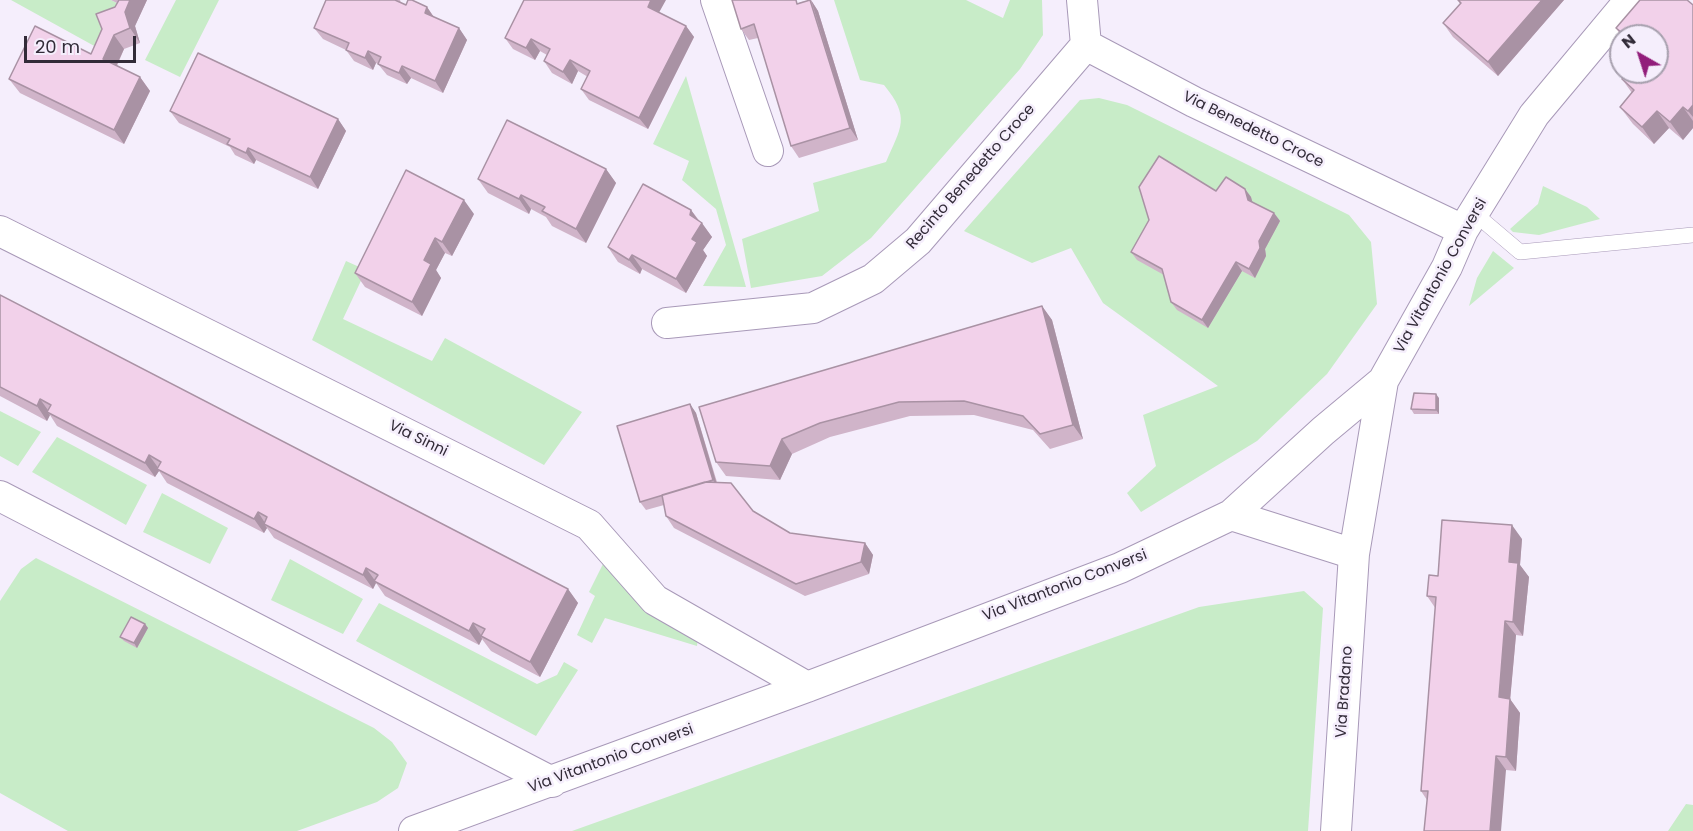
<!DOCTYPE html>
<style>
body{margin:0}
#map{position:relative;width:1693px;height:831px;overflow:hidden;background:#f5eefc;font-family:Poppins,sans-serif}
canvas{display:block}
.north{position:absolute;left:1609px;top:24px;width:60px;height:60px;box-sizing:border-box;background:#f5eefc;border:2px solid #a7a0ae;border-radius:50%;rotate:321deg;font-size:16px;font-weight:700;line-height:24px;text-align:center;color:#322b38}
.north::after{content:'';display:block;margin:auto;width:21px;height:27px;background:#921d7b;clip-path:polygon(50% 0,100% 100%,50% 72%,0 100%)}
.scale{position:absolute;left:24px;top:36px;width:112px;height:27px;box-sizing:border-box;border:3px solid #322b38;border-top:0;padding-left:8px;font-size:18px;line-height:21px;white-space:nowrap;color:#322b38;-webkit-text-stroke:4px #f5eefc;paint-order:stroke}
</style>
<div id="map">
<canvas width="1693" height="831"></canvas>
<div class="north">N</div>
<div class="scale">20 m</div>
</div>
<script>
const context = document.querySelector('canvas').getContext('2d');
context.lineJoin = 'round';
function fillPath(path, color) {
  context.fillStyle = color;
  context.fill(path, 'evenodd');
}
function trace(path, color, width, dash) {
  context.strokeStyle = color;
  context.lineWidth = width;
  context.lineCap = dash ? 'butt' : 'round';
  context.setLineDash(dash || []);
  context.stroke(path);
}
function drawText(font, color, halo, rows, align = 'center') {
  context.font = font + ' Poppins,sans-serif';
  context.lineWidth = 5;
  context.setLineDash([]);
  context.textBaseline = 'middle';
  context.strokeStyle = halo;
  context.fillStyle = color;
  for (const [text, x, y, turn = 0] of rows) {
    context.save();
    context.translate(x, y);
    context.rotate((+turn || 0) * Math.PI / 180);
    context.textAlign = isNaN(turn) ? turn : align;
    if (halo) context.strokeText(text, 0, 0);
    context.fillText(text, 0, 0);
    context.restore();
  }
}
fillPath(new Path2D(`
 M11 0H111L131 10 107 53Z
 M176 0H219L180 77 145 60Z
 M834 0H966L1003 18 1010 0H1042L1043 35 1020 69 871 238 822 276 751 288 742 239 819 211 813 183 886 162C901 127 911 118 884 85L860 80Z
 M686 76 746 287 703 286 726 245 716 209 682 180 689 161 653 144Z
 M1099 98 1127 105 1349 215 1371 242 1377 304 1327 374 1257 441 1141 512 1127 493 1156 466 1143 415 1218 386 1103 303 1071 248 1032 263 964 231 1080 100Z
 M1543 186 1587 207 1600 219 1539 235 1513 232 1510 229 1538 204Z
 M1493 251 1514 268 1469 306 1477 278Z
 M346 261 366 270 343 319 432 361 445 338 582 412 544 465 312 340Z
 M0 411 41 432 18 466 0 456Z
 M57 437 147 485 126 525 32 472Z
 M162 493 228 528 210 564 143 532Z
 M607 556 698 637 697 646 605 618 592 643 577 635 595 596 589 592Z
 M36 558 374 728 392 742 407 763 398 788 377 802 297 831H68L0 793V601L21 569Z
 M290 559 363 599 343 634 271 600Z
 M1304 591 1323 608 1308 831H572L1199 607Z
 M379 603 537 684 557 675 564 662 578 670 536 736 356 641Z
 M1686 804 1693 805V831H1668Z`), '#c8ecc8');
const service = new Path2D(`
 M1474 213 1520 252 1693 235`);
const minor = new Path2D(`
 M716 0 768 151
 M1082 0 1086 45 1194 102 1463 230
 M0 231 589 525 655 600 807 687
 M667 323 813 308 873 279 918 241 1086 45
 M0 496 552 782
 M1231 515 1354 554
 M414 831 807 687 1120 568 1231 515 1323 431 1383 381 1447 267 1463 230 1534 115 1630 0
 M1336 831 1354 554 1383 381`);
trace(service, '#a899b8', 16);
trace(minor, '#a899b8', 32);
trace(service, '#fff', 15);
trace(minor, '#fff', 30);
fillPath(new Path2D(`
 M111 0H147L135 26 140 43 124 49 117 66 140 77 150 91 124 144 20 93 9 79 91 54 117 3Z
 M326 0H400L401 3 406 5 427 7 434 17 459 28 467 40 443 93 411 78 407 84 387 75 378 64 376 63 373 70 354 61 346 50 323 39 314 28Z
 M811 0 818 11 858 140 799 158 791 146 758 38 749 40 741 29 801 2Z
 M1458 0H1564L1498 76 1453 37 1443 23 1460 4Z
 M1693 5V128L1683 140 1669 128 1654 144 1633 124 1620 107 1632 93 1622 79 1657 72V36H1621L1616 28Z
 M659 12 686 26 694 37 648 129 589 100 581 89 588 77 578 71 572 84 552 73 544 61 547 55 540 51 535 60 513 49 505 38Z
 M170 111 338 119 346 131 318 189 256 160 254 164 235 155 230 147 179 123Z
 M606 169 616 183 586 243 552 226 546 217 531 209 529 214 488 193 478 179Z
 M1245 189 1251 197 1252 202 1274 213 1280 221 1265 249 1266 256 1255 278 1242 271 1208 328 1177 310 1171 302 1164 275 1137 260 1131 252 1216 191Z
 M691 210 712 237 703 250 707 256 686 293 642 269 640 274 618 262 608 247Z
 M474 214 452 256 445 253 436 270 441 278 422 316 365 287 355 273Z
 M0 295 568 589 578 603 540 677 491 651 482 639 479 645 385 596 376 583 373 589 274 538 267 528 264 533 167 483 159 471 155 477 57 426 50 415 47 421 0 396Z
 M1042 306 1052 320 1083 439 1050 449 1033 430 974 415 910 416 830 437 792 454 780 480 726 476 716 462Z
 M1439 398V414H1414L1411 409Z
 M690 404 696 413 717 482 753 511 790 533 865 543 873 555 869 574 805 596 674 528 666 516 664 505 646 510 640 502Z
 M1522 539 1520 565 1529 577 1523 636 1516 635 1510 699 1520 713 1516 771 1506 770 1427 800 1421 791 1436 609 1427 596 1438 576Z
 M145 624 148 628 137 648 124 641 120 637Z`), '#d0b4c9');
fillPath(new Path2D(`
 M130 0H147L135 26 140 43 130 28 125 12Z
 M651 0H666L656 18 648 7Z
 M811 0 818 11 858 140 850 128Z
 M1542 0H1564L1498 76 1488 62Z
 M427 7 435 19 425 13Z
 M686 26 694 37 648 129 639 118Z
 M459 28 467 40 443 93 435 81Z
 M114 35 124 49 113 73 103 59Z
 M531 39 540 51 535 60 526 48Z
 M368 51 376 63 373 70 365 58Z
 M570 60 578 71 572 84 563 72Z
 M402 66 411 78 407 84 399 73Z
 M140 77 150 91 124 144 114 130Z
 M1693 105V117L1688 111Z
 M1683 107 1693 121V128L1683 140 1670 122Z
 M1657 111 1669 128 1654 144 1642 127Z
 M338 119 346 131 318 189 310 177Z
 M248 148 256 160 254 164 246 153Z
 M606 169 616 183 586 243 576 229Z
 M1245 189 1251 197 1254 208 1248 200Z
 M521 195 531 209 529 214 519 199Z
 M464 200 474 214 452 256 442 242Z
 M691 210 701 224 702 223 712 237 703 250 707 256 686 293 676 279 692 239 690 215Z
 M1274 213 1280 221 1265 249 1266 256 1255 278 1249 269 1259 241Z
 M435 238 445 253 436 270 441 278 422 316 412 302 424 260Z
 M632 255 642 269 640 274 629 260Z
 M1236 262 1242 271 1208 328 1202 320Z
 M1042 306 1052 320 1083 439 1073 425Z
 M1436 394 1439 398V414L1436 410Z
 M40 399 50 413 47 412 50 415 47 421 37 406Z
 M690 404 696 413 718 488 713 480Z
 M782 439 792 454 780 480 770 466Z
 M149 455 159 469H157L159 471 155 477 145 463Z
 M258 512 267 526 264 524 267 528 264 533 254 519Z
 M1512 525 1522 539 1520 565 1529 577 1523 636 1513 622 1509 562Z
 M865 543 873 555 869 574 861 562Z
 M366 568 376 582 374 581 376 583 373 589 363 575Z
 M568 589 578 603 540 677 530 662Z
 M1505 621 1516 635 1509 712 1499 697Z
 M473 623 483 638 481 636 482 639 479 645 469 631Z
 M145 624 148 628 137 648 134 643Z
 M1510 699 1520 713 1516 771 1506 757Z
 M1496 756 1506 770 1501 831H1490Z`), '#a992a4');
const building = new Path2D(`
 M119 0H130L125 12 130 28 114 35 103 59 140 77 114 130 9 79 35 26 91 54 102 29 96 14 115 7Z
 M326 0H395L406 5 408 0H412L427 7 425 13 459 28 435 81 402 66 399 73 378 64 381 57 368 51 365 58 346 50 349 43 314 28Z
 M524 0H651L648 7 686 26 639 118 581 89 590 71 570 60 563 72 544 61 550 49 531 39 526 48 505 38Z
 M732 0H796L797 4 810 0 850 128 791 146 754 24 741 29Z
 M1458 0H1542L1488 62 1443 23 1461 3Z
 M1640 0H1687L1693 5V105L1688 111 1683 107 1670 122 1657 111 1642 127 1620 107 1634 90 1622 79 1629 72H1657V36H1626L1616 28Z
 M198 53 338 119 310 177 248 148 246 153 227 144 230 139 170 111Z
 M507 120 606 169 576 229 542 211 545 207 521 195 519 199 478 179Z
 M1159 156 1216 191 1226 177 1245 189 1248 200 1274 213 1259 241 1260 248 1249 269 1236 262 1202 320 1171 302 1162 269 1131 252 1149 220 1139 187Z
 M406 170 464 200 442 242 435 238 424 260 431 264 412 302 355 273Z
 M643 184 691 210 690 215 702 223 692 239 697 242 676 279 632 255 629 260 608 247Z
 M0 295 568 589 530 662 481 636 485 629 473 623 469 631 374 581 378 575 366 568 363 575 264 524 267 517 258 512 254 519 157 469 161 462 149 455 145 463 47 412 51 405 40 399 37 406 0 387Z
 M1042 306 1073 425 1040 434 1023 416 964 401 899 402 820 423 782 439 770 466 716 462 699 407Z
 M1414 393 1436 394V410L1411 409Z
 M690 404 713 480 640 502 617 426Z
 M705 482 731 483 753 511 790 533 865 543 861 562 796 584 666 516 662 495Z
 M1442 520 1512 525 1509 562 1518 563 1513 622 1505 621 1499 697 1510 699 1506 757 1496 756 1490 831H1424L1428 791H1421L1436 597 1427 596 1429 575 1438 576Z
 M131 617 145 624 134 643 120 637Z`);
fillPath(building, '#f2d1ea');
trace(building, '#a992a4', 1.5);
drawText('15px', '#322b38', '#f5eefc', [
 ["Via Benedetto Croce",1253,130,26],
 ["Recinto Benedetto Croce",971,177,-49],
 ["Via Vitantonio Conversi",1441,276,-61],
 ["Via Sinni",418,439,26],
 ["Via Vitantonio Conversi",1065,586,-21],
 ["Via Bradano",1345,692,-86],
 ["Via Vitantonio Conversi",611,759,-20]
]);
</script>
